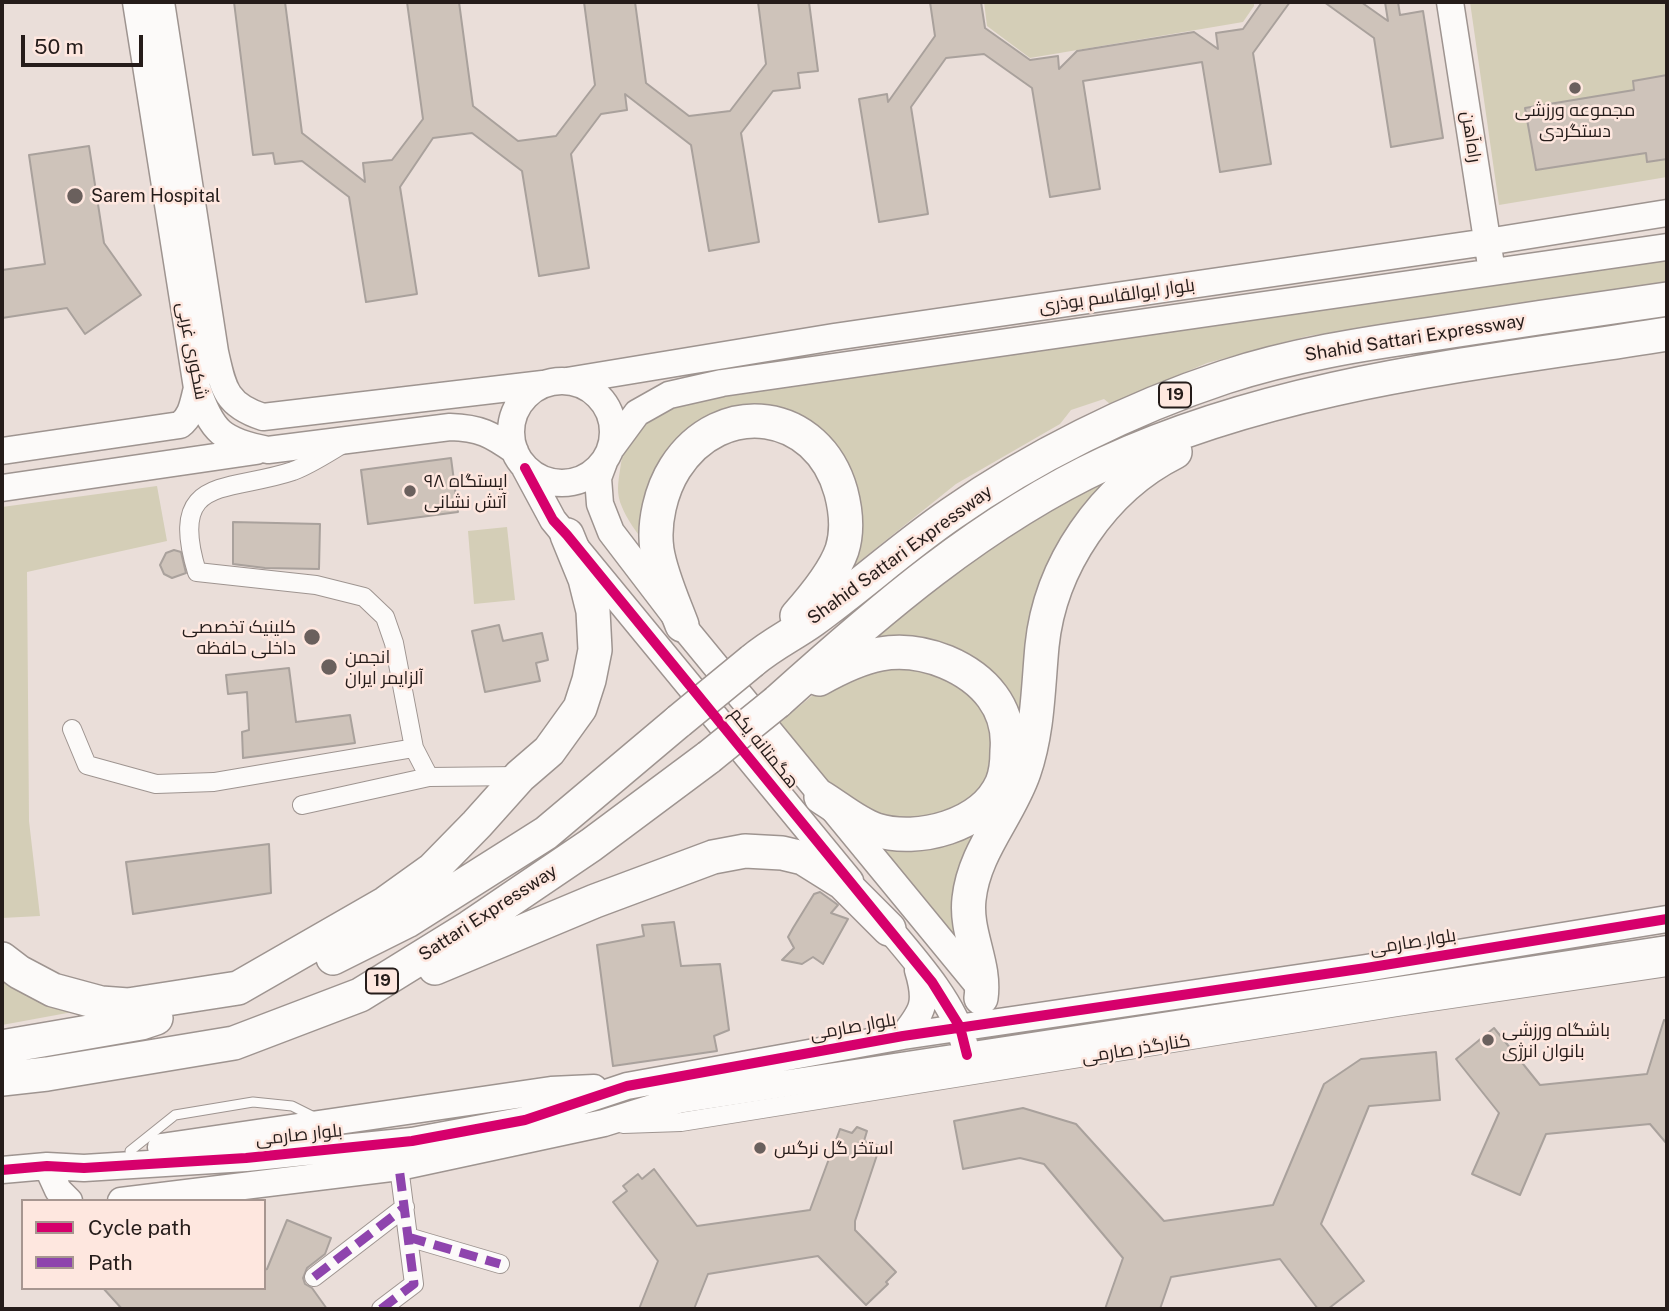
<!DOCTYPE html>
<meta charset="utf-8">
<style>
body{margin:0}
#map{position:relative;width:1669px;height:1311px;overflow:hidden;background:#eaded9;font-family:"Public Sans",sans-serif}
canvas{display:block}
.frame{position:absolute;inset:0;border:4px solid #251c1a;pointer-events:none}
.legend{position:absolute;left:21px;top:1199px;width:245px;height:91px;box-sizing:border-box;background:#fee7df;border:2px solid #a79690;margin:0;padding:9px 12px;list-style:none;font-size:21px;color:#251c1a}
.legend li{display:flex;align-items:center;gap:14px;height:35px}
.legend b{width:35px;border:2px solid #a79690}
.scale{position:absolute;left:21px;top:35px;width:122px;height:32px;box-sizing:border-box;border:4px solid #251c1a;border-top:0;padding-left:9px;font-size:21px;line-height:24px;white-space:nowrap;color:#251c1a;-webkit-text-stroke:5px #fee7df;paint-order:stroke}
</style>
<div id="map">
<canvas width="1669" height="1311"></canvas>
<div class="frame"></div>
<ul class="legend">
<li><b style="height:9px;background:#d6006c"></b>Cycle path</li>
<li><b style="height:9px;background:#8e44ad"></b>Path</li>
</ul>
<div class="scale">50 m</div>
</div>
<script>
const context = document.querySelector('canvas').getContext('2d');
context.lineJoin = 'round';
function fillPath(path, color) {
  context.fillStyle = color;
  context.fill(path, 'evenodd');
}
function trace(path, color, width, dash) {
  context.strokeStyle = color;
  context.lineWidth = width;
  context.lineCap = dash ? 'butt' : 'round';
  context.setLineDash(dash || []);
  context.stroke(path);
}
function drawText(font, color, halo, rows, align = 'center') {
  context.font = font + ' "Public Sans",Cairo,sans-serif';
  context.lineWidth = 5;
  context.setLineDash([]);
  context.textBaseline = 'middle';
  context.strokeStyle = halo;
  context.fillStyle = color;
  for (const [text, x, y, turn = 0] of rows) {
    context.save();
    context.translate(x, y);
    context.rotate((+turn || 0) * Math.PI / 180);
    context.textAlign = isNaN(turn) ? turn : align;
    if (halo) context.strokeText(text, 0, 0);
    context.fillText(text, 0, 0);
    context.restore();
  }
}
fillPath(new Path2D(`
 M984 2H1254V6L1243 22 1030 58 987 26Z
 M1470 2H1667V177L1499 205Z
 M1667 255V282L1308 336 1207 363 1110 404 1104 399 1071 410 1060 424 956 484 845 573 825 444 715 422 645 544C637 532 627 520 622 507 616 494 618 483 620 470 626 426 645 420 681 402Z
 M1197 437 1074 539 1027 743 995 686 859 651 976 547 1040 510Z
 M157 486 167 541 27 572 29 821 40 916 2 918V507Z
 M507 527 515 600 474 604 468 531Z
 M926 663 990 705 993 782 928 826 850 810 778 724 835 677Z
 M1001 811 973 966 863 830Z
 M2 968 89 1009 2 1025Z`), '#d4ceb7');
const building = new Path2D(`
 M234 2H285L302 133 365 182 363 163 392 160 423 119 407 2H459L473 106 518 141 556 136 595 85 584 2H635L646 83 689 116 730 111 766 64 758 2H809L818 71 798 73 800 88 773 91 741 133 759 242 709 251 691 145 625 94 627 110 601 114 571 154 589 268 539 276 522 171 472 133 433 138 400 187 417 294 366 302 349 197 302 161 275 164 273 153 253 155Z
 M930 2H981L985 28 1030 60 1058 56 1059 69 1077 51 1194 32 1218 49 1216 33 1243 29 1262 2H1290L1253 53 1271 164 1220 172 1202 62 1083 81 1100 189 1050 197 1032 88 984 54 946 58 911 107 928 214 879 222 859 99 887 94 888 102 935 36Z
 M1324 2H1361L1388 21 1385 2H1398L1400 15 1423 11 1443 138 1391 147 1374 38Z
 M1667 75V159L1647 162 1646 153 1536 170 1525 108 1634 90 1633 81Z
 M89 146 104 243 141 295 85 334 67 308 2 318V270L45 264 29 155Z
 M451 458 458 512 368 524 361 470Z
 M233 522 320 524 319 569 265 568 233 564Z
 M174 550 181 552 186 573 172 578 164 574 160 565 166 553Z
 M499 625 503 641 542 633 548 660 536 663 540 681 485 692 472 631Z
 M289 668 296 722 350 715 355 743 243 758 242 732 249 730 247 692 228 694 226 675Z
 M269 844 271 893 133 914 126 862Z
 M820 892 838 905 831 913 848 919 823 964 813 957 802 964 782 960 794 948 788 937 793 928 814 894Z
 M674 922 681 966 720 964 729 1030 714 1036 717 1051 613 1066 597 945 644 936 642 925Z
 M1664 1020 1667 1021V1144L1650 1124 1546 1134 1520 1195 1472 1174 1499 1113 1456 1059 1494 1028 1540 1085 1647 1074Z
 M1436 1052 1440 1100 1369 1106 1321 1224 1364 1281 1328 1309H1318L1280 1259 1171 1277 1160 1309H1105L1123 1258 1044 1164 1020 1158 963 1169 954 1121 1023 1108 1076 1124 1164 1221 1273 1205 1324 1084 1361 1059Z
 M857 1127 867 1131 864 1141 880 1146 855 1221V1230L896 1272 886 1282 888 1284 866 1305 818 1256 708 1274 694 1309H639L658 1261 613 1202 627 1191 623 1186 638 1174 642 1179 654 1169 697 1226 810 1210 840 1129 852 1133Z
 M287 1220 331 1238 325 1254 307 1268 303 1278 305 1284 312 1288 327 1309H122L103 1288H264V1270L267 1269Z`);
fillPath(building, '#cec3ba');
trace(building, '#a9a19c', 2);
const lane = new Path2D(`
 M130 1151 175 1115 253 1102 292 1106 314 1117`);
const street = new Path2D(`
 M341 445C326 454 309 465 293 471 228 493 167 474 197 572L316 585 364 597 385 617 394 643 414 748 429 777 520 776
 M72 729 87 765 156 784 214 782 414 748
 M302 805 429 777
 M623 1124 681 1122 1397 1007 1667 967
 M408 1237 500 1264
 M314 1277 405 1207
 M381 1309 414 1284 399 1167`);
const secondary = new Path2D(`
 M136 2 197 388C212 432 222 441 268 450L450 427C480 428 491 434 515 451
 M161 2 215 352C223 387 225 405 263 417L543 384
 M1450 2 1490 259
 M567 381 834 337 1487 242 1667 213
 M511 432a51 51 0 1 1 102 0a51 51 0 1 1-102 0Z
 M612 447 637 413 669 395 722 383 1667 247
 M2 451 180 425C192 416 193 403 197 388
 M604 462 598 478 600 504 611 532 682 625 977 984 980 995
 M525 468 553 520 850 881
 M2 488 256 451
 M876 913C906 950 952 997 964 1043
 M903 1036C923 1011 928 1003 918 970
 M161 1147 551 1090 594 1088
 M47 1166 58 1190 69 1201
 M2 1170 47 1166 84 1168 246 1158 412 1141 525 1120 627 1086 903 1036 1366 968 1667 919
 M121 1201 399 1167 604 1123 678 1100 1667 949`);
const highway = new Path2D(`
 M682 625C673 601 661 575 657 550 653 523 661 490 675 468 721 396 818 409 841 492 846 511 848 531 842 550 834 573 813 598 797 616
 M752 661C772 644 792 635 813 620 860 586 903 547 951 514 1032 457 1131 408 1225 377 1292 355 1362 344 1432 334 1510 322 1589 310 1667 299
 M819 679C862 655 897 642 946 662 984 678 1011 708 1007 751 1007 762 1006 773 1002 783 983 826 918 843 876 830 856 823 839 808 821 797
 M777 702C877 612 983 520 1106 463 1281 382 1478 364 1667 334
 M333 958 407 921 546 833 679 721
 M2 959 19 972 53 990 101 1003 128 1005 238 988 386 903 432 870 477 824 520 776 549 751 580 708 589 680 595 650 593 611 585 579 567 535
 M435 968 595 901 713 857 745 851 782 853 803 858 843 883 889 929
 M981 998C986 964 965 933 969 899 974 851 1009 816 1024 772 1038 731 1038 689 1042 646 1050 566 1103 488 1175 452
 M2 1047 141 1023 156 1018
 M2 1079 47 1074 234 1043 360 995 470 927 591 845 709 757`);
trace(lane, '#9e9490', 11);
trace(street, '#9e9490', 20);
trace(secondary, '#9e9490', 29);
trace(highway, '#9e9490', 36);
trace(lane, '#fcfaf9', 9);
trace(street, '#fcfaf9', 18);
trace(secondary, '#fcfaf9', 26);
trace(highway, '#fcfaf9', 33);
const highwayBridge = new Path2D(`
 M679 721 752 661
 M709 757 777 702`);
trace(highwayBridge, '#9e9490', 36, []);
trace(highwayBridge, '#fcfaf9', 33);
trace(new Path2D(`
 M408 1237 500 1264
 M314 1277 405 1207
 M381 1309 414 1284 399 1167`), '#8e44ad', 9, [18, 9]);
trace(new Path2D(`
 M525 468 553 520 567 535 932 982 960 1027 967 1055
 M2 1170 47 1166 84 1168 246 1158 412 1141 525 1120 627 1086 903 1036 1366 968 1667 919`), '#d6006c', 10);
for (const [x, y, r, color] of [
 [1575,88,7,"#6a605d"],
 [75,196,9,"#6a605d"],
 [410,491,7,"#6a605d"],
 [312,637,9,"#6a605d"],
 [329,667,9,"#6a605d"],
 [1488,1040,7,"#6a605d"],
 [760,1148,7,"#6a605d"]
]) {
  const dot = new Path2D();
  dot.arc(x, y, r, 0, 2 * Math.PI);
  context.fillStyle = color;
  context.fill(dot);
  trace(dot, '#fee7df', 2.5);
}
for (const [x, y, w] of [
 [1175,395,32],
 [382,981,32]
]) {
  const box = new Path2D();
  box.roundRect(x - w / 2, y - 12.5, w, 25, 5);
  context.fillStyle = '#fee7df';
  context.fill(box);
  trace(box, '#251c1a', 2);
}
drawText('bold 16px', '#251c1a', null, [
 ["19",1175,395],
 ["19",382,981]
]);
drawText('18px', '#251c1a', '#fee7df', [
 ["مجموعه ورزشی",1575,110,"center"],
 ["دستگردی",1575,131,"center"],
 ["Sarem Hospital",91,196],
 ["ایستگاه ۹۸",424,481],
 ["آتش نشانی",424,502],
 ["کلینیک تخصصی",296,627,"right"],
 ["داخلی حافظه",296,648,"right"],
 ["انجمن",345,657],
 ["آلزایمر ایران",345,678],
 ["باشگاه ورزشی",1502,1030],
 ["بانوان انرژی",1502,1051],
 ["استخر گل نرگس",774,1148]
], 'left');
drawText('18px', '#251c1a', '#fee7df', [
 ["راه‌آهن",1471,137,81],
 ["بلوار ابوالقاسم بوذری",1117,296,-8],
 ["Shahid Sattari Expressway",1415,338,-9],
 ["شکوری غربی",192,351,79],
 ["Shahid Sattari Expressway",900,555,-36],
 ["هگمتانه یکم",764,748,51],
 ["Sattari Expressway",488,913,-33],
 ["بلوار صارمی",1413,942,-9],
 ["بلوار صارمی",853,1027,-10],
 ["کنارگذر صارمی",1136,1049,-9],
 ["بلوار صارمی",299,1135,-6]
]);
</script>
